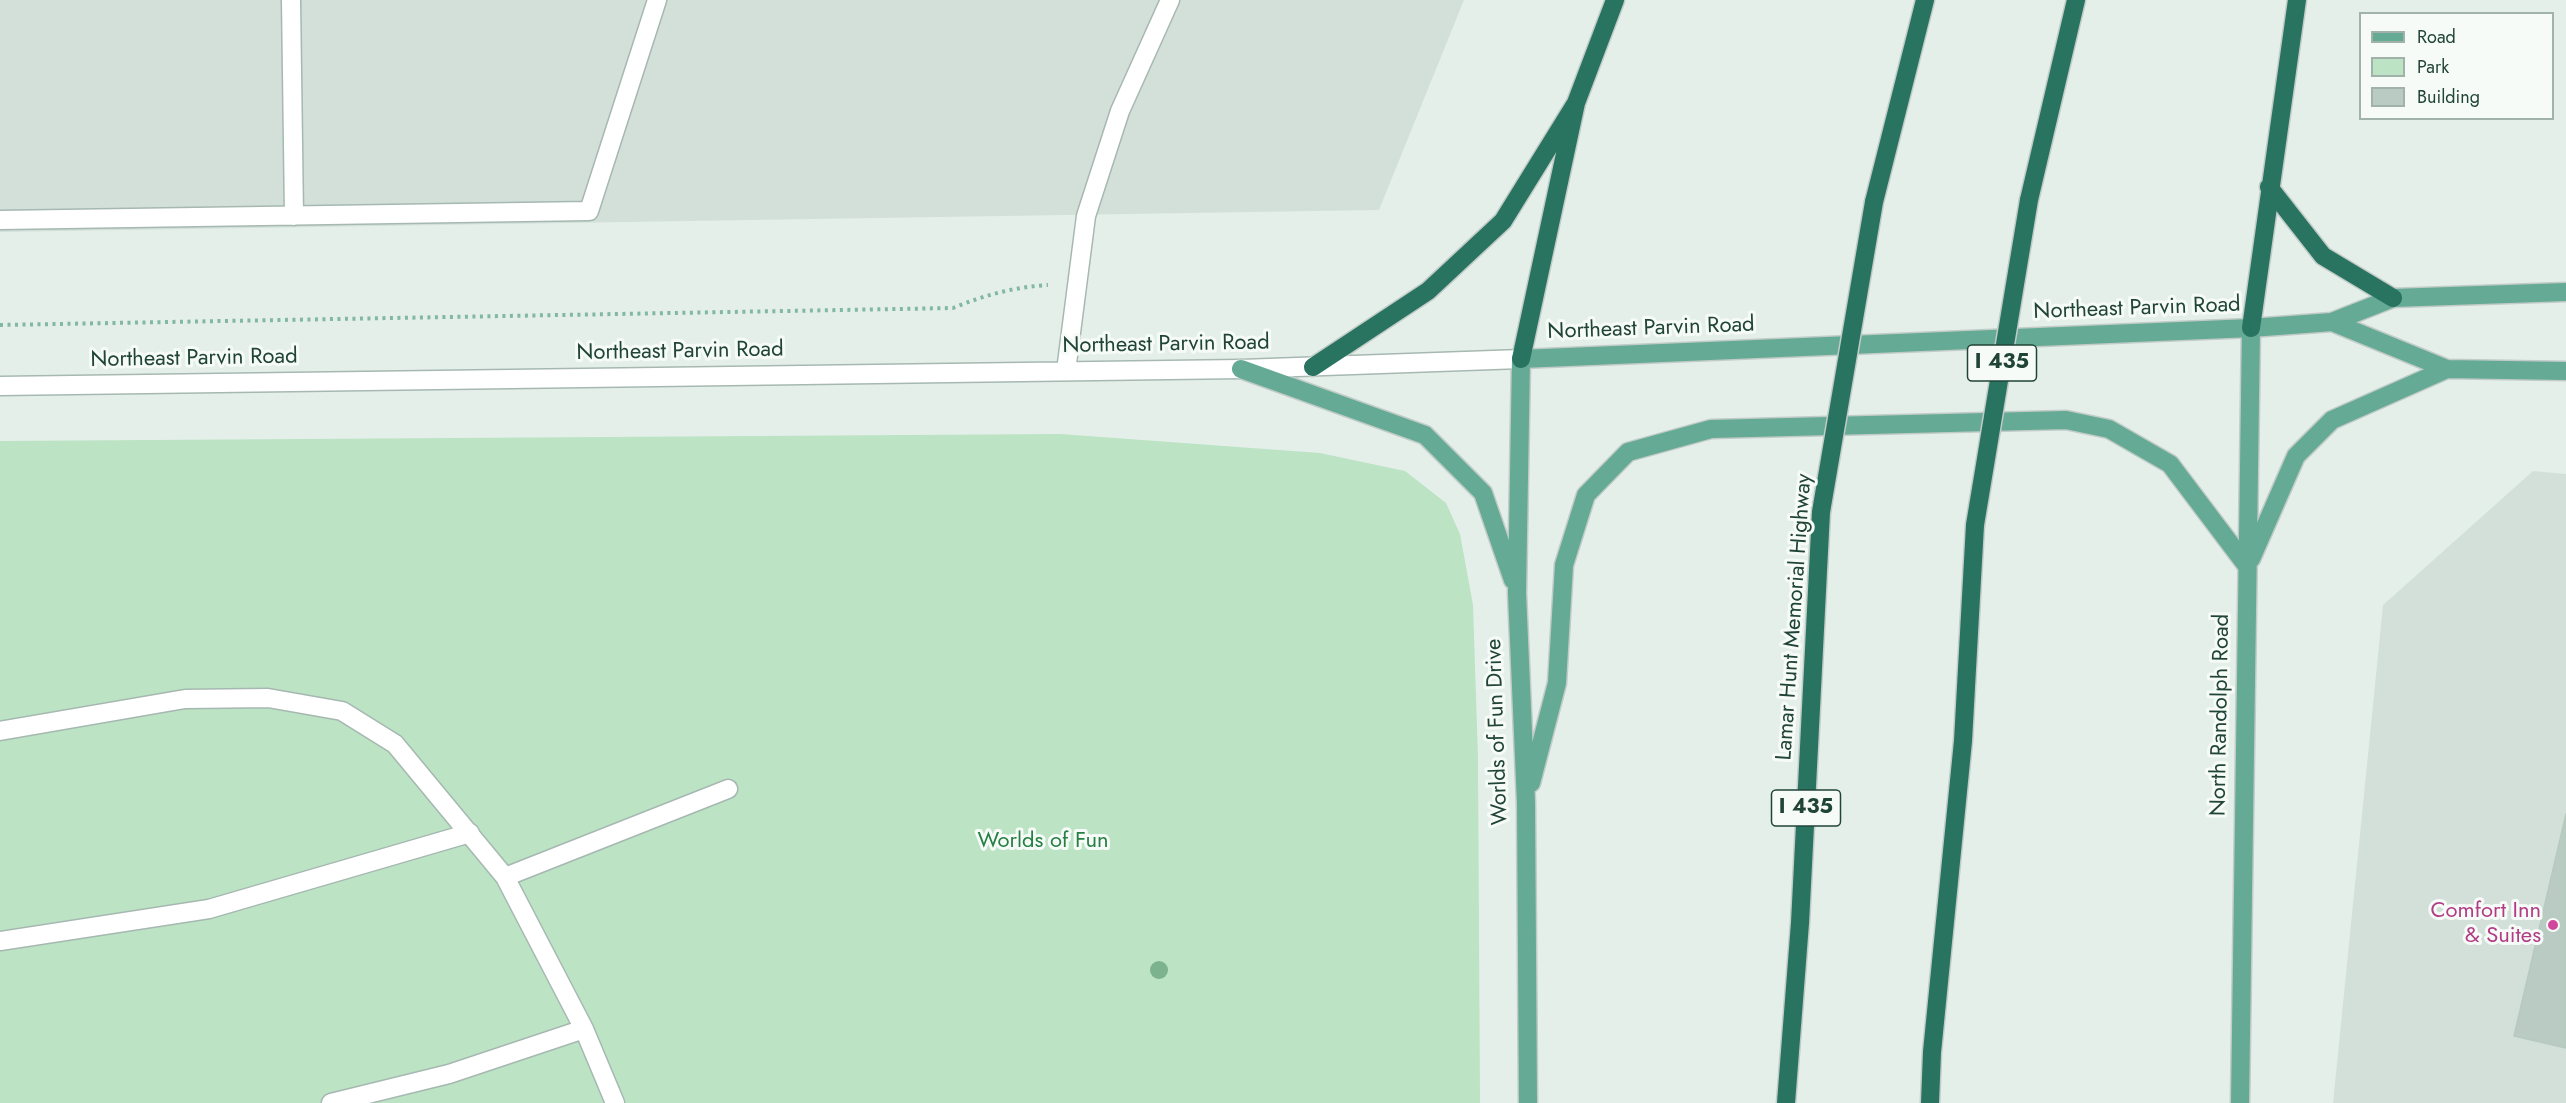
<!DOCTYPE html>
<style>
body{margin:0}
#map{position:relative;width:2566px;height:1103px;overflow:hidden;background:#e5efea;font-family:Jost,sans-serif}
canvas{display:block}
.legend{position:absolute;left:2359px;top:12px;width:195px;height:108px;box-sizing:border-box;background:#f6fbf8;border:2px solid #a1b2ab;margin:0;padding:8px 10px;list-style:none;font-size:18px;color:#214438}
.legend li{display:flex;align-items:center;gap:12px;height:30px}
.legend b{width:30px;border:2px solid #a1b2ab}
</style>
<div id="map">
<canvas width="2566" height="1103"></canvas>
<ul class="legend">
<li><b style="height:8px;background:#64aa94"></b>Road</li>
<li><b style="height:16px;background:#bbe3c4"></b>Park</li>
<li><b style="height:16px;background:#b9cbc3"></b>Building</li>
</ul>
</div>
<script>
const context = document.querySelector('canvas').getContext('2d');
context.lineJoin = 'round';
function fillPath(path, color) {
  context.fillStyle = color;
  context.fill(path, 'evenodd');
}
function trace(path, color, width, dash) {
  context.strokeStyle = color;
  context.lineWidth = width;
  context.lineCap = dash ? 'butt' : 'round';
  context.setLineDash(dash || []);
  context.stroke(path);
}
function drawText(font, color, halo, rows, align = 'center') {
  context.font = font + ' Jost,sans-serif';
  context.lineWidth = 6;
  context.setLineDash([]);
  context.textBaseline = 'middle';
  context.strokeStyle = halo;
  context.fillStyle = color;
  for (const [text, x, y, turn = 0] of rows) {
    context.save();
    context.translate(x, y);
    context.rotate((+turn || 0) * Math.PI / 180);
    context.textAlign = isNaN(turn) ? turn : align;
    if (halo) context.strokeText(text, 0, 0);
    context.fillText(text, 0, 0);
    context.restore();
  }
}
fillPath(new Path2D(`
 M0 0H1464L1379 210 0 232Z
 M2533 471 2566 474V1103H2333L2383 605Z`), '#d2e0d9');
fillPath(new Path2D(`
 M1060 434 1320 453 1405 471 1446 503 1460 534 1473 605 1478 758 1480 1103H0V441Z`), '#bbe3c4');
const building = new Path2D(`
 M2566 814V1048L2514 1036Z`);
fillPath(building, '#b9cbc3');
trace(building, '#b6cac0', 1.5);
const minor = new Path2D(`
 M291 0 294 216
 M0 220 589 211 657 0
 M1066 371 1086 216 1120 111 1170 0
 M0 386 1241 369 1521 359
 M0 731 185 699 268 698 342 711 395 744 505 877 584 1029 615 1103
 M505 877 728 789
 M0 941 209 909 470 833
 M331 1103 449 1074 584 1029`);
const major = new Path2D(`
 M2332 322 2447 369 2566 371
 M1241 369 1425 435 1483 493 1513 580
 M2251 559 2296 456 2332 420 2447 369
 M1531 783 1557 683 1564 565 1586 495 1628 452 1711 429 2066 420 2109 429 2170 464 2247 566
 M1528 1103 1526 803 1517 593 1521 359 2251 328 2332 322 2393 298 2566 292
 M2240 1103 2251 328`);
const highway = new Path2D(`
 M2269 187 2323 256 2393 298
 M2029 200 2076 0
 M1874 202 1925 0
 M2251 328 2297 0
 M1521 359 1576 103 1615 0
 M1313 367 1428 291 1503 221 1576 103
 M1786 1103 1800 923 1821 512
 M1930 1103 1932 1052 1963 741 1975 525`);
trace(minor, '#a6b8b1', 21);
trace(major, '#c1cbc7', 21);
trace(highway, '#c1cbc7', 21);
trace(new Path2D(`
 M0 325 953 308C985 295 1014 287 1048 285`), '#81b7a3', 4, [3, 4.5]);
trace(minor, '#fff', 18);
trace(major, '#64aa94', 18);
trace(highway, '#297460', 18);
const highwayBridge = new Path2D(`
 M1821 512 1874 202
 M1975 525 2029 200`);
trace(highwayBridge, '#c1cbc7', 21, []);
trace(highwayBridge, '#297460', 18);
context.fillStyle = '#7cb28e';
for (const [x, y] of [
 [1159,970]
]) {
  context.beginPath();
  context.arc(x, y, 9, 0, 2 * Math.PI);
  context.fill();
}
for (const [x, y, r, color] of [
 [2553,925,6,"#d1479c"]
]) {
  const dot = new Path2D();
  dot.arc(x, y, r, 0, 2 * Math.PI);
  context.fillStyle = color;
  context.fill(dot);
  trace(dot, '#f6fbf8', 2);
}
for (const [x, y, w] of [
 [2002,363,69],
 [1806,808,69]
]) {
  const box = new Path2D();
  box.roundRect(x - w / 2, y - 18, w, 36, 4.5);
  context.fillStyle = '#f6fbf8';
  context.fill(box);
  trace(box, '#214438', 1.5);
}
drawText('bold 21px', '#214438', null, [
 ["I 435",2002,363],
 ["I 435",1806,808]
]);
drawText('22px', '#214438', '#f6fbf8', [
 ["Northeast Parvin Road",2137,309,-2],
 ["Northeast Parvin Road",1651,329,-2],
 ["Northeast Parvin Road",1166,345,-1],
 ["Northeast Parvin Road",680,352,-1],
 ["Northeast Parvin Road",194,359,-1],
 ["Lamar Hunt Memorial Highway",1795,617,-86],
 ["North Randolph Road",2221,715,-89],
 ["Worlds of Fun Drive",1498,732,-92]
]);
drawText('22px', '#268043', '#f6fbf8', [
 ["Worlds of Fun",1043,842]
]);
drawText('22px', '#b23c85', '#f6fbf8', [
 ["Comfort Inn",2541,912],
 ["& Suites",2541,937]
], 'right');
</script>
